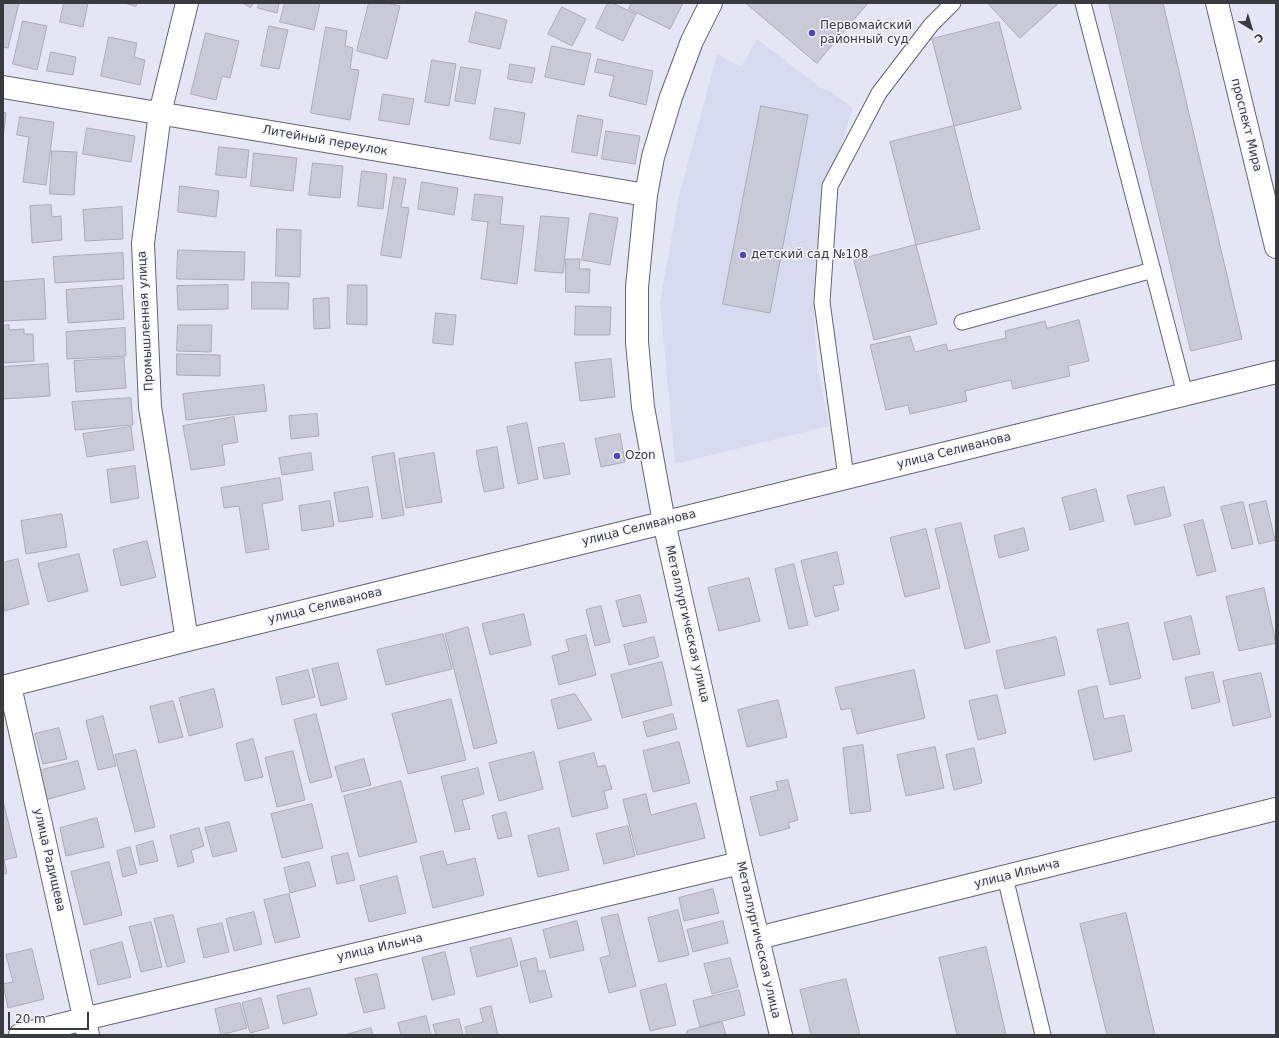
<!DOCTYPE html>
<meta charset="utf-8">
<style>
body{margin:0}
#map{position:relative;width:1279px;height:1038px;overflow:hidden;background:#e5e6f5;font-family:"DejaVu Sans",sans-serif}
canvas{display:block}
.frame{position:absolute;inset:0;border:4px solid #3a3b41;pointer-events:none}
.north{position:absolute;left:1231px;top:8px;width:40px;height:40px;-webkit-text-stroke:3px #f3f4fd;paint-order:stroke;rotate:142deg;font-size:11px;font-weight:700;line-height:16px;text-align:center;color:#3a3b41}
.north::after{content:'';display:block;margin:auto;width:14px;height:18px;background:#3a3b41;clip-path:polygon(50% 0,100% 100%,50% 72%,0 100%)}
.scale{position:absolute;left:8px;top:1012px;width:81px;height:18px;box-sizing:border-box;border:2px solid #3a3b41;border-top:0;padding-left:5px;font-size:12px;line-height:14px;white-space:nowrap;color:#3a3b41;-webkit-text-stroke:3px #f3f4fd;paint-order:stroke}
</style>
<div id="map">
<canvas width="1279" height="1038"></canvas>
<div class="frame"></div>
<div class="north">С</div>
<div class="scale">20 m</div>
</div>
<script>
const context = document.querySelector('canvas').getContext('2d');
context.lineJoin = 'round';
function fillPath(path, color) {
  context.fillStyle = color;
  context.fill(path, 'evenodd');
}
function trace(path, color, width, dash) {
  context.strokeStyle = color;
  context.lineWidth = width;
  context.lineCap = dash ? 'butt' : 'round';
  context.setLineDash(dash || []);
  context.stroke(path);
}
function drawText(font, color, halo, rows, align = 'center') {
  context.font = font + ' "DejaVu Sans",sans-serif';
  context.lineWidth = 3;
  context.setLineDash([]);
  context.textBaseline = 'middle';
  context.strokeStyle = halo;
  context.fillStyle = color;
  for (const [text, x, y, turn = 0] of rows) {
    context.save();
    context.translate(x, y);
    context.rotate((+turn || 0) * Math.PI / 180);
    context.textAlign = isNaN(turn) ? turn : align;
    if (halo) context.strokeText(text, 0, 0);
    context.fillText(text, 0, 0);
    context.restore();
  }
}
fillPath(new Path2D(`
 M757 39 821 88 830 91 853 108 821 209 814 312 817 364 829 426 675 464 660 302 679 196 717 54 741 67Z`), '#d8daf0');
const building = new Path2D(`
 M3 3H19L8 48 3 47Z
 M64 3H88L83 27 60 22Z
 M125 3H137L136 6Z
 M242 3H253L251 7Z
 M259 3H279L277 13 258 8Z
 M285 3H320L314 30 280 22Z
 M369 3H387L400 6 387 59 357 51Z
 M608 3H612L636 14 623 41 596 28Z
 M632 3H683L670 29 629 9Z
 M746 3H868L817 63Z
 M988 3H1059L1020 38Z
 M1109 3H1163L1242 339 1191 351Z
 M562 7 586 19 572 46 548 34Z
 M476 12 507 20 500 49 469 42Z
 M23 21 47 26 37 70 13 64Z
 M999 22 1021 109 954 126 932 39Z
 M269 26 288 30 279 69 261 66Z
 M326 27 347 31 345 46 353 48 350 69 359 70 350 120 311 113Z
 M206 33 239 41 230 78 222 76 216 100 191 94Z
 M109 37 137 43 134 57 145 60 140 85 101 76Z
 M552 46 591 54 584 85 545 77Z
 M51 52 76 57 73 75 47 71Z
 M598 59 653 71 646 105 609 96 614 76 595 72Z
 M432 60 456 64 449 106 425 102Z
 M510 64 535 68 532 83 508 79Z
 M461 67 481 70 475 104 455 101Z
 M383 94 414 99 409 125 379 120Z
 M761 106 808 115 770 313 723 304Z
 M495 108 525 113 520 144 490 139Z
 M3 112 6 113 3 138Z
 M578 115 603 120 597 156 572 152Z
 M20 117 54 122 46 185 23 182 29 137 17 135Z
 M954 126 980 229 916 245 890 142Z
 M87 128 135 136 131 162 83 154Z
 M606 131 640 136 635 164 602 159Z
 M219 147 249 150 246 178 216 175Z
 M52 151 77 152 74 195 50 194Z
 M254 153 297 158 293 191 251 186Z
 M313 163 343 166 340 198 309 195Z
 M362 171 387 174 383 209 358 206Z
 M394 177 406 179 401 207 409 208 401 258 381 255Z
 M422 182 458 188 454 215 418 209Z
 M180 186 219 191 216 217 178 212Z
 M475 194 503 197 500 224 524 226 517 284 481 279 488 222 472 220Z
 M51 205 52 217 61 216 62 240 32 243 30 206Z
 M122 207 123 239 85 241 83 210Z
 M590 213 618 218 610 265 582 260Z
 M541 216 569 218 563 273 535 271Z
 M277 229 301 230 300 277 276 276Z
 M916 245 937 324 874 340 854 261Z
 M178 250 245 252 244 280 177 279Z
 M123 253 124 279 55 283 53 257Z
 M566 259H580L579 269H590L589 293 566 292Z
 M44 279 46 319 3 321V282Z
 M252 282 289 283 288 309H252Z
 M228 285V309L178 310 177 286Z
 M348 285H367V325L347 324Z
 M122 286 124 319 68 323 66 290Z
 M329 298 330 328 314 329 313 299Z
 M576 306 611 307 610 335H575Z
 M436 313 456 315 453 345 433 343Z
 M1079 320 1089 361 1068 366 1070 376 1013 389 1011 380 965 391 967 401 910 414 908 405 886 410 870 345 910 336 915 352 946 344 948 351 1006 338 1005 331 1045 321 1047 328Z
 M9 325V330L24 329V334H33L34 361 3 363V326Z
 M178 325H212L211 352 177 351Z
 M125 328 126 356 67 359 66 332Z
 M177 354 220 355V376L177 375Z
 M124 358 126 388 76 392 74 361Z
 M611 359 615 397 580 401 575 363Z
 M48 364 50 396 3 399V367Z
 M264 385 267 411 186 420 183 394Z
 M131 398 133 425 75 430 72 402Z
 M317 414 319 436 291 439 289 416Z
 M234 417 238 442 222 445 225 465 191 470 183 426Z
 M527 423 538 479 518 484 507 427Z
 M131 427 134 450 87 457 83 434Z
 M620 434 625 462 601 467 595 439Z
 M564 443 570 474 544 479 538 448Z
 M497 447 504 488 484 492 476 451Z
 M311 453 313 470 282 475 279 458Z
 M394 453 404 515 382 519 372 457Z
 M434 453 442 502 406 508 399 459Z
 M135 466 139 498 111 503 107 470Z
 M280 478 283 500 262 504 269 549 246 553 239 506 224 508 221 488Z
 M368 487 373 517 339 522 334 493Z
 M1164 487 1171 516 1135 525 1127 496Z
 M1096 489 1104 521 1070 530 1062 498Z
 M330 501 334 526 302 531 299 506Z
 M1266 501 1275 540 1259 544 1249 505Z
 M1243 502 1253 544 1232 549 1221 507Z
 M62 514 67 547 26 554 21 521Z
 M1203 520 1216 571 1197 576 1184 525Z
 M961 523 990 642 965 649 935 529Z
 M1024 528 1029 550 999 558 994 536Z
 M926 529 940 588 905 597 890 538Z
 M147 541 156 577 121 586 113 550Z
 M837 552 844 584 833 586 839 610 815 617 801 561Z
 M79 554 88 591 48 602 38 564Z
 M18 559 29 604 5 611 3 604V563Z
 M794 564 808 625 789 629 775 569Z
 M749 578 760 621 719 631 708 588Z
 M1264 588 1276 643 1239 651 1226 597Z
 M640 595 647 622 623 627 616 601Z
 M601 606 610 642 595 646 586 610Z
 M524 614 531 645 490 655 482 624Z
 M1191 616 1200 654 1173 660 1164 623Z
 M1128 623 1141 678 1110 685 1097 630Z
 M468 627 497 743 474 749 445 634Z
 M443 634 452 669 386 685 377 650Z
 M586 635 596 675 559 685 552 656 569 651 566 640Z
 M654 637 659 657 629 665 624 645Z
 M1056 637 1065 675 1005 689 996 651Z
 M662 662 672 705 622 718 611 675Z
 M338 663 347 699 321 706 312 669Z
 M308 670 315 697 282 705 276 678Z
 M914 670 925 718 857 734 851 708 841 710 835 688Z
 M1213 672 1220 702 1192 709 1185 678Z
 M1261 673 1271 717 1233 726 1223 681Z
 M1097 686 1104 719 1124 715 1132 751 1094 760 1078 691Z
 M214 689 223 727 189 736 179 698Z
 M575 694 592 720 558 729 551 700Z
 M997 695 1006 733 978 740 969 701Z
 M451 699 466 760 408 774 392 714Z
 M778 700 787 737 747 747 738 710Z
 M173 701 183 737 159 743 150 707Z
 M316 714 332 777 310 783 294 720Z
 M673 714 677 729 647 737 643 722Z
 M103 716 116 766 98 770 86 721Z
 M59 728 67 759 43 764 35 734Z
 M253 739 263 777 245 781 236 744Z
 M679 742 690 783 653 792 643 751Z
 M863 745 871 811 850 814 843 748Z
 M935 747 944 788 906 796 897 755Z
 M974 748 982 783 954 790 946 755Z
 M136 750 155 827 135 832 115 755Z
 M293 751 305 800 277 807 265 758Z
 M534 752 543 789 499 801 489 763Z
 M594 753 598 767 605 765 612 789 604 791 608 808 572 817 559 762Z
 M364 759 371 785 342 792 335 767Z
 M78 761 85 789 45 800 38 771Z
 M478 768 484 794 462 800 470 829 455 832 441 777Z
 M788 780 798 820 788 823 790 828 760 836 750 797 778 790 776 782Z
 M401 781 417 842 359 857 344 796Z
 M646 794 651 815 696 803 705 838 637 855 623 800Z
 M3 801 17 857 4 860 7 873 3 874Z
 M312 804 323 848 282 858 271 814Z
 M506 812 512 836 498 839 492 816Z
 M97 818 104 847 66 856 60 828Z
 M229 822 237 851 213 857 205 828Z
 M628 826 635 856 604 864 596 834Z
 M199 828 204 846 191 850 194 862 178 867 170 836Z
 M559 828 569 870 538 877 528 836Z
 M153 841 158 861 140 865 136 846Z
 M130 847 137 873 123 877 117 851Z
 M443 851 447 865 475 858 484 895 433 908 420 857Z
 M348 853 355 880 337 884 331 857Z
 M109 862 122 915 84 925 71 872Z
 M309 862 316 886 290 893 284 868Z
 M397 876 406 913 369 922 360 886Z
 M713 889 719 913 684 921 679 898Z
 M289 894 300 937 275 943 264 900Z
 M678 910 689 955 659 962 648 918Z
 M254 912 262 944 234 951 226 919Z
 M1126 913 1155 1035H1107L1080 924Z
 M618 914 636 986 609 993 600 958 610 955 601 918Z
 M173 915 185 962 167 967 154 919Z
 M577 921 584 950 550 958 543 930Z
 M723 921 728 943 693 952 687 930Z
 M151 922 162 967 141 972 129 927Z
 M222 923 229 952 204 958 197 929Z
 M511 938 518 966 477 977 470 948Z
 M122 942 131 977 98 985 90 951Z
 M986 947 1006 1035H957L939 958Z
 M32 949 44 999 8 1008 3 984 13 982 6 955Z
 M445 952 455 994 432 1000 422 958Z
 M536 958 539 972 545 970 552 997 530 1003 520 962Z
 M730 958 738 987 712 994 704 964Z
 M377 974 385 1008 364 1013 355 979Z
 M846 979 860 1035H811L800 990Z
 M666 984 676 1025 650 1031 640 991Z
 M310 988 317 1015 283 1024 277 996Z
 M739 990 745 1015 700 1027 693 1001Z
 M261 998 269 1028 250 1033 242 1003Z
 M240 1003 247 1028 221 1035 215 1009Z
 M491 1006 498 1035H467L465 1027 483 1022 480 1009Z
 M426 1016 431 1035H401L398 1023Z
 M459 1019 463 1035H436L433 1025Z
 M722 1022 726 1035H687V1031Z
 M371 1028 373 1035H345Z`);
fillPath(building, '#c8cad8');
trace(building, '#aaabb9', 1);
const service = new Path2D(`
 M1083 3 1185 394
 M962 322 1153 270
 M846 477 822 302 830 186 879 93 931 25 953 3
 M1005 877 1043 1035`);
const minor = new Path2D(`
 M711 3 692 41 671 97 653 157 646 195 637 287V342L643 407 664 522 740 863 781 1035
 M1217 3 1276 247
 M3 87 646 195
 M187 640 150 407 143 243 160 113 187 3
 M10 686 88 1035
 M758 938 1276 809
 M20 1035 84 1019 740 863`);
const tertiary = new Path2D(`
 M3 687 187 640 1276 372`);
trace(service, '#646573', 17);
trace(minor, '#646573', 24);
trace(tertiary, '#646573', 24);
trace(service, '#fff', 15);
trace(minor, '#fff', 22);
trace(tertiary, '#fff', 22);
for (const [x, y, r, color] of [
 [812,33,4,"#5145bc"],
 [743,255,4,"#5145bc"],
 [617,456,4,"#5145bc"]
]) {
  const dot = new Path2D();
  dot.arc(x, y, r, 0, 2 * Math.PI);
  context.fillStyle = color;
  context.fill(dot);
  trace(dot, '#f3f4fd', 1.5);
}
drawText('12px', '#3a3b41', '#f3f4fd', [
 ["Первомайский",820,26],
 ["районный суд",820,40],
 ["детский сад №108",751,255],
 ["Ozon",625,456]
], 'left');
drawText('12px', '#3a3b41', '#f3f4fd', [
 ["проспект Мира",1246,125,76],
 ["Литейный переулок",325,141,10],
 ["Промышленная улица",146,321,-93],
 ["улица Селиванова",954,451,-14],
 ["улица Селиванова",639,528,-14],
 ["улица Селиванова",325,606,-14],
 ["Металлургическая улица",687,624,77],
 ["улица Радищева",49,860,77],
 ["улица Ильича",1017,874,-14],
 ["Металлургическая улица",758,940,77],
 ["улица Ильича",380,948,-13]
]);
</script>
